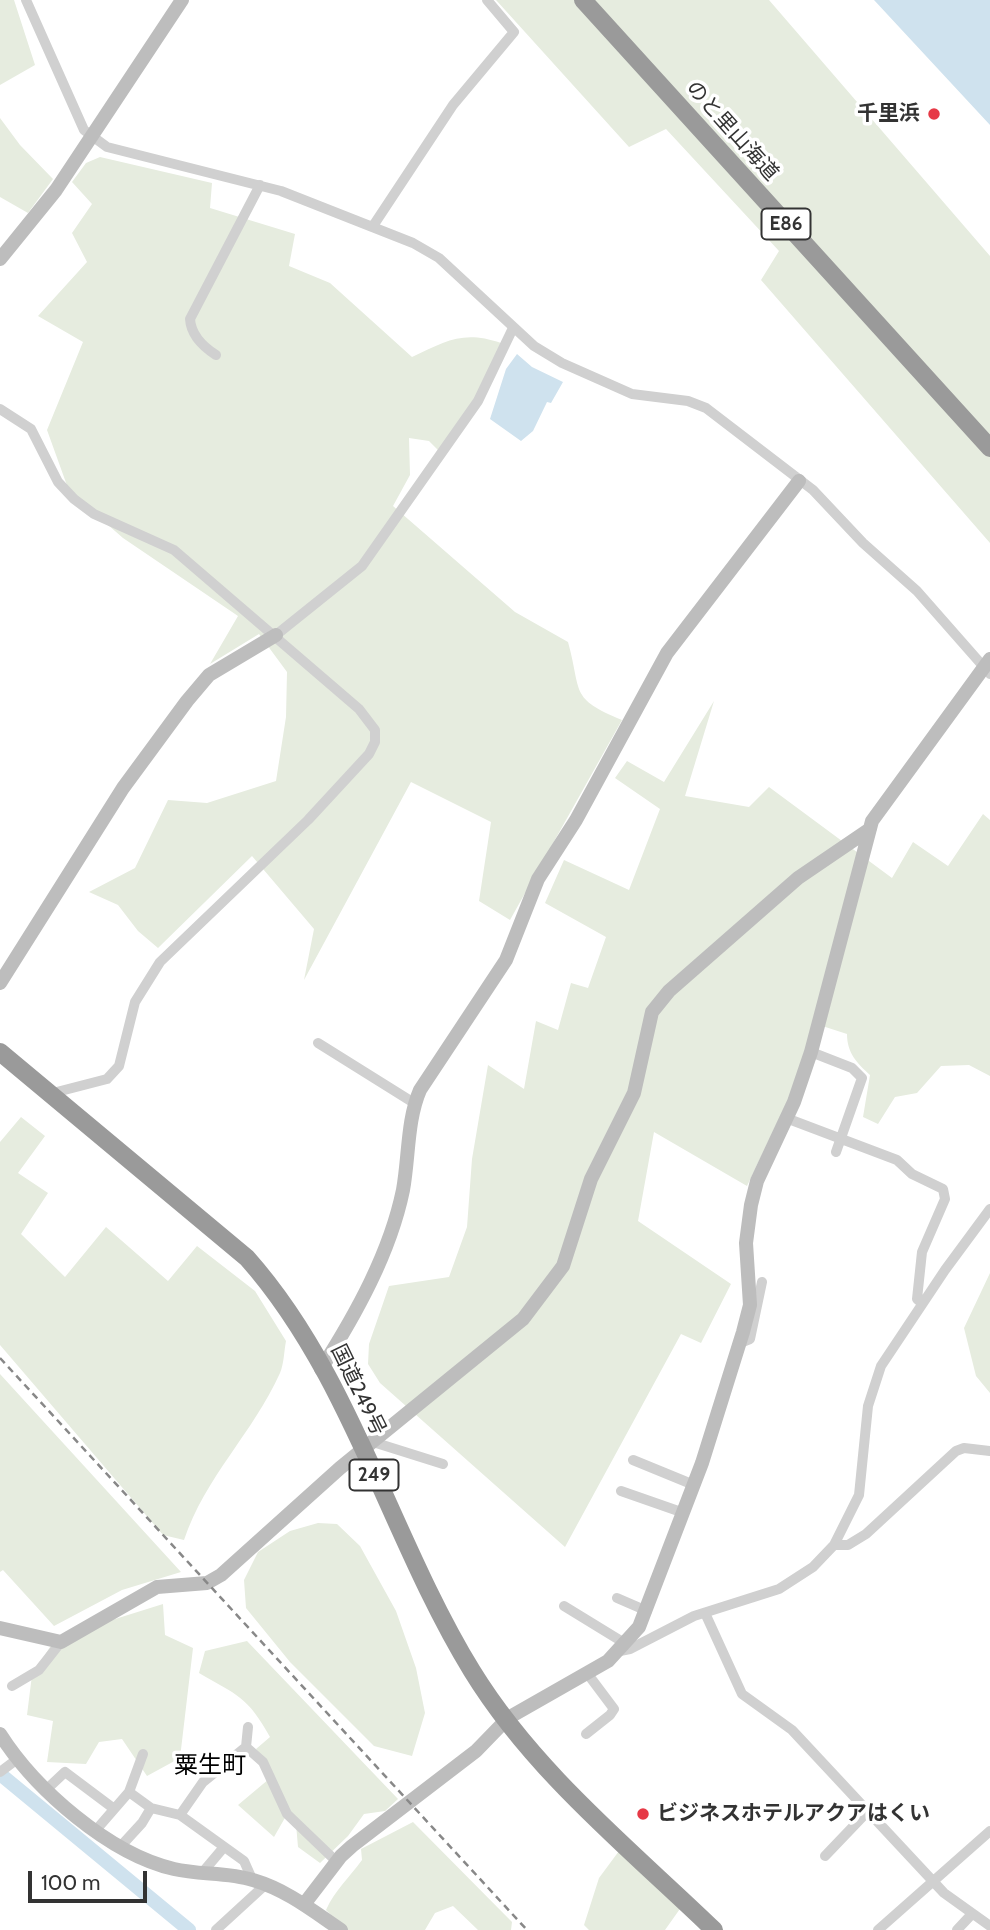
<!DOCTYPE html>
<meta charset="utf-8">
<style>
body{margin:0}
#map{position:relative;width:990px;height:1930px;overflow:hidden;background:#fff;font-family:Cabin,sans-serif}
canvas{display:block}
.scale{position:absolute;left:28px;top:1871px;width:119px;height:32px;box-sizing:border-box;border:4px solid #333;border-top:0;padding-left:9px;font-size:21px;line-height:24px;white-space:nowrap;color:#333;-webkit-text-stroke:5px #fff;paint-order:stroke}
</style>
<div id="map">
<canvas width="990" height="1930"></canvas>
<div class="scale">100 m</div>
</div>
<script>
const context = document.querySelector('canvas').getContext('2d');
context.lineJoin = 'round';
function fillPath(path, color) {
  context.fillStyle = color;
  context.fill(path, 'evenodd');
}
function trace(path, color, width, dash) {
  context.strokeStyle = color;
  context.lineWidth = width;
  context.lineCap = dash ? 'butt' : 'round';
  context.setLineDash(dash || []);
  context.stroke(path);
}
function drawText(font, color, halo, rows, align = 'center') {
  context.font = font + ' Cabin,"Noto Sans JP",sans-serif';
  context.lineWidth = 7;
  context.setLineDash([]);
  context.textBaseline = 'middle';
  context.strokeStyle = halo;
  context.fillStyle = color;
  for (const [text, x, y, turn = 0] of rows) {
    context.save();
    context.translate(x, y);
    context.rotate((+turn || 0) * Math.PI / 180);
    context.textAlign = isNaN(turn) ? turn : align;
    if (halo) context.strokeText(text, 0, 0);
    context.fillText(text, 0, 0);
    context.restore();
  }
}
fillPath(new Path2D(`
 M0 0H14L35 65 0 85Z
 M496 0H769L990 256V543L761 280 779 251 666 129 629 147Z
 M0 118 20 145 53 179 28 213 0 197Z
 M100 157 212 183 210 208 295 234 289 266 330 283 412 357C446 341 463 330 501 343L475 400 438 450 429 441 409 438 410 475 393 506 515 612 568 642C582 693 569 698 622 720L510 920 479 901 491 822 411 782 304 980 314 929 252 856 158 948 138 931 118 905 89 892 135 868 168 800 207 803 276 781 286 717 287 672 259 634 210 664 238 616 123 538 69 491 47 430 83 342 38 316 87 262 72 233 92 204 72 182 86 163Z
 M714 701 685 796 749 807 769 787 892 878 913 842 948 866 983 814 990 820V1076L969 1065 941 1066 917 1093 895 1097 878 1124 863 1117 870 1075C857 1063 847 1053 847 1034L813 1023 795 1085 747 1186 654 1132 638 1221 731 1284 701 1343 681 1334 565 1547 380 1383 368 1364 369 1344 389 1286 449 1277 467 1227 472 1159 488 1065 524 1089 536 1021 558 1030 571 983 588 988 606 937 545 903 564 860 629 890 660 809 615 778 627 761 664 782Z
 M21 1117 45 1136 18 1173 48 1193 21 1234 65 1277 106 1227 168 1281 197 1246 255 1291 286 1341C284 1351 284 1364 280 1373 253 1433 205 1477 184 1540L163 1535 0 1345V1142Z
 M990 1273V1393L976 1376 964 1328Z
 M0 1374 181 1572 122 1590 54 1626 3 1570 0 1572Z
 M318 1523 337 1524 360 1546 396 1611 416 1668 425 1713 412 1756 374 1746 290 1662 246 1608 244 1580 258 1552 290 1531Z
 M163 1604 165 1635 193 1648 180 1758 147 1776 122 1739 99 1742 86 1764 47 1762 53 1721 27 1715 32 1675 50 1647 112 1620Z
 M247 1641 398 1799 385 1811 364 1814 348 1836 320 1863 298 1847 296 1824 286 1816 274 1837 238 1805 269 1779 256 1749 270 1737C248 1697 237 1695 199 1673L205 1651Z
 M413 1822 512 1922 511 1930H478L453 1906 435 1913 425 1930H346L326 1910C335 1890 349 1878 362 1860L361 1849Z
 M619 1851 682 1906 665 1930H589L584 1925 599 1878Z`), '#e6ecdf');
fillPath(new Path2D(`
 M874 0H990V125Z
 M517 354 532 367 563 382 551 403 547 402 533 431 521 441 490 419 506 369Z`), '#cfe2ee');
trace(new Path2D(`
 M0 1774 189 1930`), '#cfe2ee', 14);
trace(new Path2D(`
 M26 0 84 130 107 147 281 191 413 243 439 258 534 346 562 363 632 394 688 401 706 408 813 490 863 543 917 591 990 674
 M373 226 453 105 514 32 487 0
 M216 355C202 346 191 335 190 319L260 185
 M0 409 31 429 58 482 74 499 94 514 174 550 359 709 375 730V742L369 754 308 820 160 962 135 1002 119 1066 107 1079 49 1094
 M276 635 362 566 478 401 513 328
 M318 1043 414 1103
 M811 1052 852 1068 862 1078 836 1152
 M786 1118 897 1160 912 1174 943 1189 945 1199 922 1252 917 1299 922 1303
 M740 1343 750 1339 762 1282
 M373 1442 443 1464
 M633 1460 694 1485
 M621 1491 684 1513
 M834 1545H848L866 1534 956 1451 964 1448 990 1451
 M617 1598 647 1611
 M564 1606 626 1644
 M705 1613 742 1694 792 1730 944 1893 990 1926
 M620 1651 630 1649 694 1616 779 1589 813 1567 834 1545 859 1495 868 1406 881 1366 945 1270 990 1209
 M12 1686 39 1670 61 1642
 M586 1734 610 1715 614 1709 587 1673
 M246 1747 263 1762 287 1814 336 1861
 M0 1772 16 1760
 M48 1788 65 1772 113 1808
 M129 1792 151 1808 180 1815 244 1861 252 1879
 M180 1815 203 1782 246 1747 248 1727
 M96 1830 129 1792 143 1754
 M120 1847 142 1823 151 1808
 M825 1856 868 1811
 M202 1873 224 1847
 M216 1930 265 1885
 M878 1930 990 1831
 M957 1930 971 1915`), '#d0d0d0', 10);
trace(new Path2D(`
 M0 259 56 190 182 0
 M0 983 123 788 187 701 209 675 276 635
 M321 1369C356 1314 390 1253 403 1190 409 1157 407 1120 420 1090L506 960 538 879 576 820 667 653 799 481
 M0 1628 61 1642 157 1587 207 1583 221 1575 340 1468 523 1319 563 1266 591 1179 634 1093 652 1012 669 991 798 878 870 829
 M0 1734C35 1789 109 1854 174 1869 199 1875 228 1872 253 1880 287 1890 313 1911 341 1930
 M305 1903 341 1856 352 1846 476 1751 508 1718 608 1661 639 1627 702 1463 743 1332 750 1305 746 1243 751 1205 757 1181 794 1102 811 1052 872 821 990 659`), '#bdbdbd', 14);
trace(new Path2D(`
 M583 0 990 448
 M0 1052 247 1258C351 1375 391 1539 472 1671 534 1772 630 1849 714 1930`), '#9a9a9a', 18);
trace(new Path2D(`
 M0 1358 527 1930`), '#888', 2.5, [7, 5]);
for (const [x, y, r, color] of [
 [934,114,7,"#e63946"],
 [643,1814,7,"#e63946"]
]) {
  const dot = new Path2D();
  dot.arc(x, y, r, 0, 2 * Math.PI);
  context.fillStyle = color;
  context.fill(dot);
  trace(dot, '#fff', 2.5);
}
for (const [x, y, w] of [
 [786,224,49],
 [374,1475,49]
]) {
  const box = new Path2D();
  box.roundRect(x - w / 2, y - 15.5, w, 31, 5);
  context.fillStyle = '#fff';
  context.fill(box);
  trace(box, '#333', 2);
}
drawText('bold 19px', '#333', null, [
 ["E86",786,224],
 ["249",374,1475]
]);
drawText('bold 21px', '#333', '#fff', [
 ["千里浜",920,114],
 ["ビジネスホテルアクアはくい",657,1814,"left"]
], 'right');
drawText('21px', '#333', '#fff', [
 ["のと里山海道",732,131,48],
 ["国道249号",358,1390,64]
]);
drawText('24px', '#000', '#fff', [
 ["粟生町",210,1766]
]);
</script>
